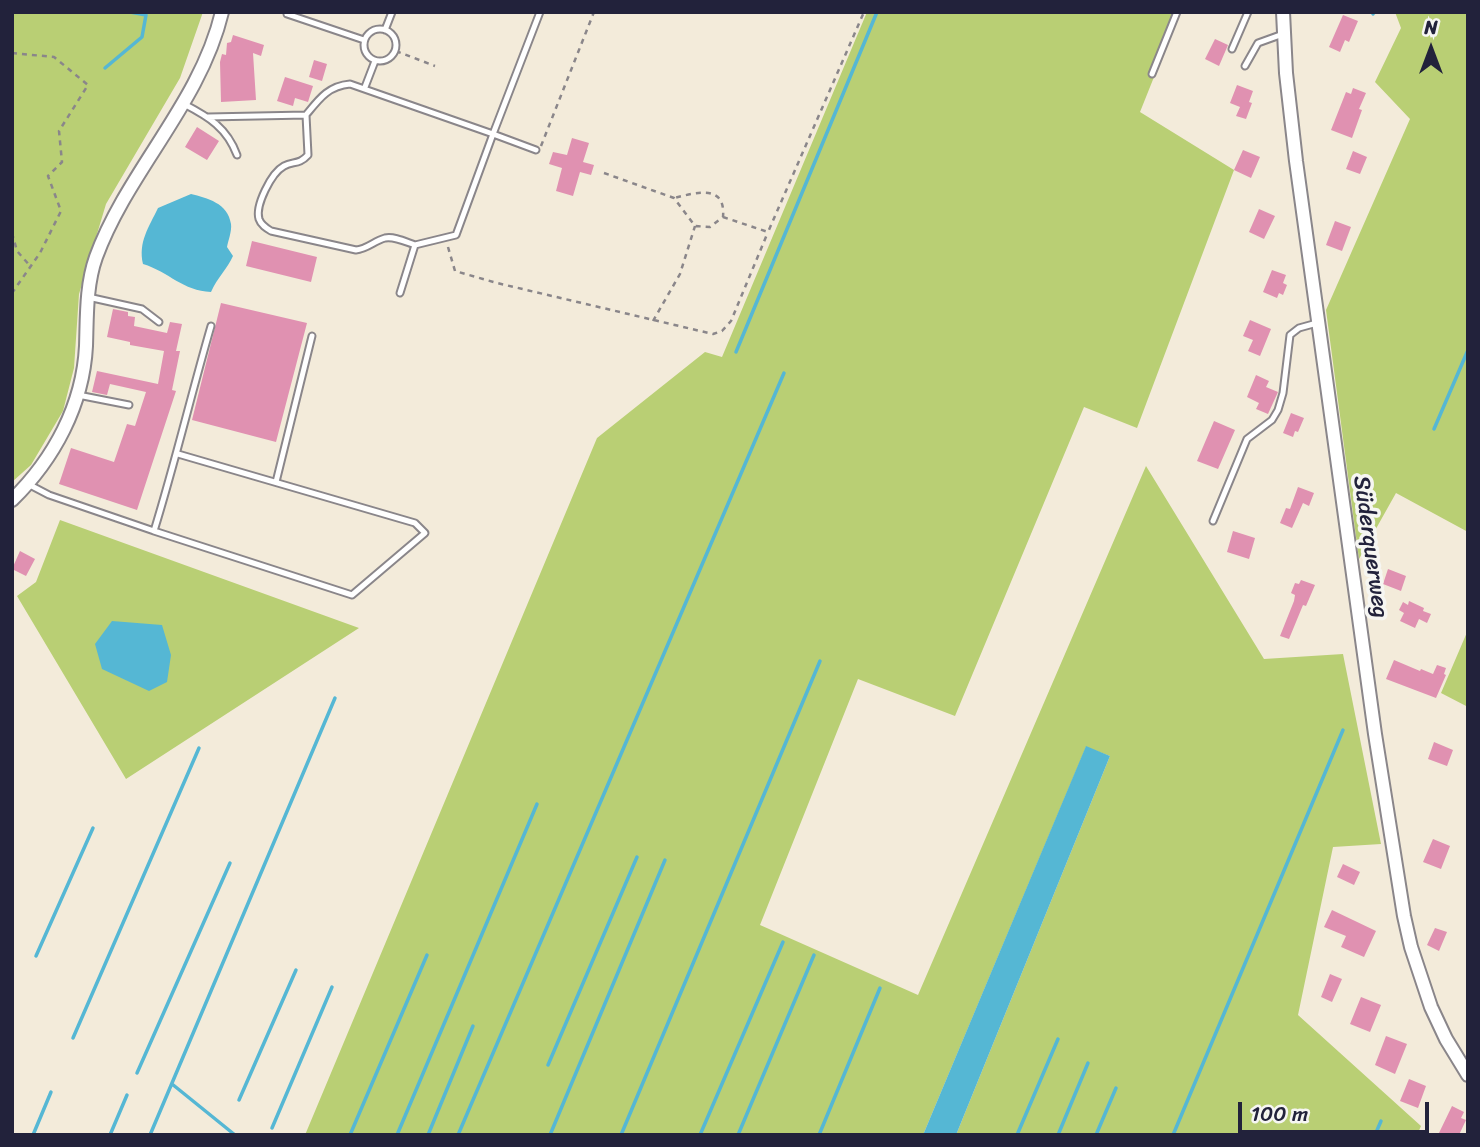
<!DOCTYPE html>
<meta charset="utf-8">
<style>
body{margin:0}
#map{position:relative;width:1480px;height:1147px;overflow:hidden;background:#f3ebda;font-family:Sriracha,sans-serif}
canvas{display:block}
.frame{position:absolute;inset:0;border:14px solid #22223b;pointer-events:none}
.north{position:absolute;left:1396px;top:14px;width:70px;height:70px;-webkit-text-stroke:5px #f6f6f2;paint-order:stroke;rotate:0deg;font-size:19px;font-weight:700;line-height:28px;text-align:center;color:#22223b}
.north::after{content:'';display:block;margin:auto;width:24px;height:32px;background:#22223b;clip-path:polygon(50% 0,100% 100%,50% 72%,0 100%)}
.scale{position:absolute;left:1238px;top:1102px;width:191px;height:32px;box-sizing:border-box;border:4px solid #22223b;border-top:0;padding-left:9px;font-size:21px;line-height:24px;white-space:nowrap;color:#22223b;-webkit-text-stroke:5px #f6f6f2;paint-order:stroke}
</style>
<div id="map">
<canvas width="1480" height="1147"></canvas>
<div class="frame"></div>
<div class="north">N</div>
<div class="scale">100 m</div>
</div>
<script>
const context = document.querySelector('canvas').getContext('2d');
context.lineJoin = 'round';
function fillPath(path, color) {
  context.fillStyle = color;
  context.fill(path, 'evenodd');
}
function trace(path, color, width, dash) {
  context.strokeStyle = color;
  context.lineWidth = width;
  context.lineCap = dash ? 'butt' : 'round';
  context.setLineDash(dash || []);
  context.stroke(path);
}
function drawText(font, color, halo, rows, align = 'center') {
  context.font = font + ' Sriracha,sans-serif';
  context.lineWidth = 7;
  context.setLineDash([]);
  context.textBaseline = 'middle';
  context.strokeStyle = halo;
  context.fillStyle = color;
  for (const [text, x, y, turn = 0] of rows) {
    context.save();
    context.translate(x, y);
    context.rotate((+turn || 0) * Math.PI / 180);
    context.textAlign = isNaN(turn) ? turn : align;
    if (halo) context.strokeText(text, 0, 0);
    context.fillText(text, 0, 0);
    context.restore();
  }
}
fillPath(new Path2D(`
 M12 12H203L180 78 106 204 79 294 74 368 63 411 31 465 12 482Z
 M867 12H1180L1140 112 1234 170 1137 428 1084 407 955 716 858 679 760 925 918 995 1146 466 1264 659 1343 654 1381 844 1333 847 1298 1015 1421 1126 1417 1135H956L1110 756 1086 747 923 1135H305L597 438 705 352 722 357Z
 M1395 12H1468V532L1396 493 1359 559 1326 310 1410 119 1375 82 1401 28Z
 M60 520 359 628 126 779 17 596 36 582Z
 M1468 630V707L1441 693Z`), '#b9cf74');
fillPath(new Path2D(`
 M191 194C207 198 228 203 231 224 232 231 228 241 227 247L233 256C227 269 217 278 211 292 183 291 169 272 143 264 138 242 149 227 158 208Z
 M112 621 162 625 171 655 167 682 149 691 102 669 95 644Z
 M1086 746 1110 756 956 1135H923Z`), '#55b7d4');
trace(new Path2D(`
 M1373 14 1374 12
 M105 68 142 37 146 15 130 12
 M736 352 877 12
 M1434 429 1468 350
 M36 956 93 828
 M73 1038 199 748
 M548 1065 637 857
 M137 1073 230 863
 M172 1084 235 1135
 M239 1100 296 970
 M272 1128 332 987
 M33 1135 51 1092
 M110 1135 127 1095
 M150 1135 335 698
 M350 1135 427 955
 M397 1135 537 804
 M428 1135 473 1026
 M458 1135 784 373
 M550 1135 665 860
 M621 1135 820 661
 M700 1135 783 942
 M738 1135 814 955
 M819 1135 880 988
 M1017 1135 1058 1039
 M1058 1135 1088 1063
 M1096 1135 1116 1088
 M1173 1135 1343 730
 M1375 1135 1381 1121`), '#55b7d4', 3.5);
fillPath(new Path2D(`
 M1343 15 1358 21 1349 42 1345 40 1340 52 1329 47Z
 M233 35 264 45 261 56 253 53 256 100 221 102 220 62 222 54 226 55 227 43 231 42Z
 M1215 39 1228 45 1219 66 1205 59Z
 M314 60 327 64 322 81 309 77Z
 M285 77 313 86 308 102 295 98 293 106 277 101Z
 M1237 85 1253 91 1249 102 1252 103 1246 119 1236 116 1240 107 1230 103Z
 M1353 88 1366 93 1359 109 1362 110 1352 138 1331 130 1346 92 1351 94Z
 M197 127 219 141 207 160 185 147Z
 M572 138 589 143 583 162 594 165 591 175 580 172 573 196 556 191 562 168 549 164 553 152 567 155Z
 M1243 150 1260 157 1251 178 1234 170Z
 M1353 151 1367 157 1360 174 1346 169Z
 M1259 209 1275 216 1264 239 1249 232Z
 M1335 221 1351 227 1342 251 1326 245Z
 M252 241 317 257 311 282 246 266Z
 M1272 270 1286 275 1283 283 1287 285 1283 295 1279 293 1277 298 1263 292Z
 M221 303 307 323 276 442 192 420Z
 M113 309 128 312V316L135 317 134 326 167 333 170 322 182 324 176 351H180L172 390 176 391 137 510 59 484 71 448 114 462 127 424 135 426 146 392 110 384 107 395 92 392 97 371 158 384 164 351 130 345V342L107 337Z
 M1250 320 1271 329 1260 356 1248 351 1253 340 1243 336Z
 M1256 375 1269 381 1266 387 1278 392 1268 414 1256 409 1259 403 1247 397Z
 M1291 413 1304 418 1298 432 1295 431 1293 437 1283 433Z
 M1214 421 1235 430 1218 469 1197 461Z
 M1298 487 1314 493 1309 506 1303 503 1292 528 1280 523 1286 508 1290 509Z
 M1233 531 1255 538 1249 559 1227 552Z
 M20 551 35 559 26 576 12 569Z
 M1388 569 1406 576 1401 591 1383 584Z
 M1301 580 1315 585 1306 606 1303 605 1289 639 1280 636 1294 601 1295 595 1291 593 1295 583 1299 584Z
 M1409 601 1424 608 1423 611 1431 614 1427 623 1419 619 1415 628 1400 621 1404 613 1399 610 1403 602 1408 605Z
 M1394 660 1420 671 1421 669 1433 674 1437 665 1446 668 1444 674 1446 675 1436 698 1386 679Z
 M1434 742 1453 750 1447 766 1428 759Z
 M1433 839 1450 846 1441 869 1423 862Z
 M1343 864 1360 872 1354 885 1337 877Z
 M1332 910 1376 931 1364 957 1341 947 1346 936 1324 927Z
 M1435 928 1447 932 1439 951 1427 945Z
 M1330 974 1342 979 1332 1002 1321 997Z
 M1361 997 1381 1005 1370 1032 1350 1024Z
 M1386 1036 1407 1044 1395 1074 1375 1065Z
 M1409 1079 1426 1086 1418 1108 1400 1101Z
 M1452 1106 1464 1112 1461 1118 1466 1120 1459 1135H1438Z`), '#e091b1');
const service = new Path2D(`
 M287 14 364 40
 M364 45a16 16 0 1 1 32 0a16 16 0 1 1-32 0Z
 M385 30 392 12
 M1232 49 1248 12
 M1245 66 1258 43 1283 34
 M1152 74 1177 12
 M365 87 375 61
 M184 104C209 117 227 128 237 155
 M306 115 308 155C299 165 293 161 284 166 271 173 255 206 259 219 261 225 266 228 271 231L356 250C367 249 374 241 385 238 394 236 406 242 415 245L400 293
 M208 117 306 115C319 99 328 86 350 84L493 134 540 12
 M415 245 456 235 493 134 536 150
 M88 297 142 309 159 322
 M78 395 129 405
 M276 482 312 336
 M28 484 49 495 154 531C175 463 191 395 211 326
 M1213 521 1247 439 1272 420 1278 410 1283 393 1290 335 1299 328 1317 323
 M154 531 352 595 425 533 415 523 178 454`);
const tertiary = new Path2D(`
 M1283 12 1286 73 1296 161 1375 734 1404 916 1411 947 1431 1007 1446 1039 1468 1075
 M12 500C54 459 83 405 86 346 87 316 86 285 96 257 128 170 200 104 222 12`);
trace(service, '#8a868a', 9);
trace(tertiary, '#8a868a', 16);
trace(new Path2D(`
 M396 51 435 66
 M12 53 54 57 88 85 59 131 62 162 48 176 61 211 40 253 12 293
 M541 146 594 12
 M604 173 674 198 695 226 710 227 723 217C726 183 695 193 674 198
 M723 217 768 232 864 12
 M12 233 17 251 31 267
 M448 247 455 271 497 283 713 334 722 331 731 321 768 232
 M653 321 680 274 695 226
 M12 344V354`), '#8a868a', 2.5, [5, 5]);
trace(service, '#fff', 5);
trace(tertiary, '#fff', 12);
drawText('23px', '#22223b', '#f6f6f2', [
 ["Süderquerweg",1370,547,82]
]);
</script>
